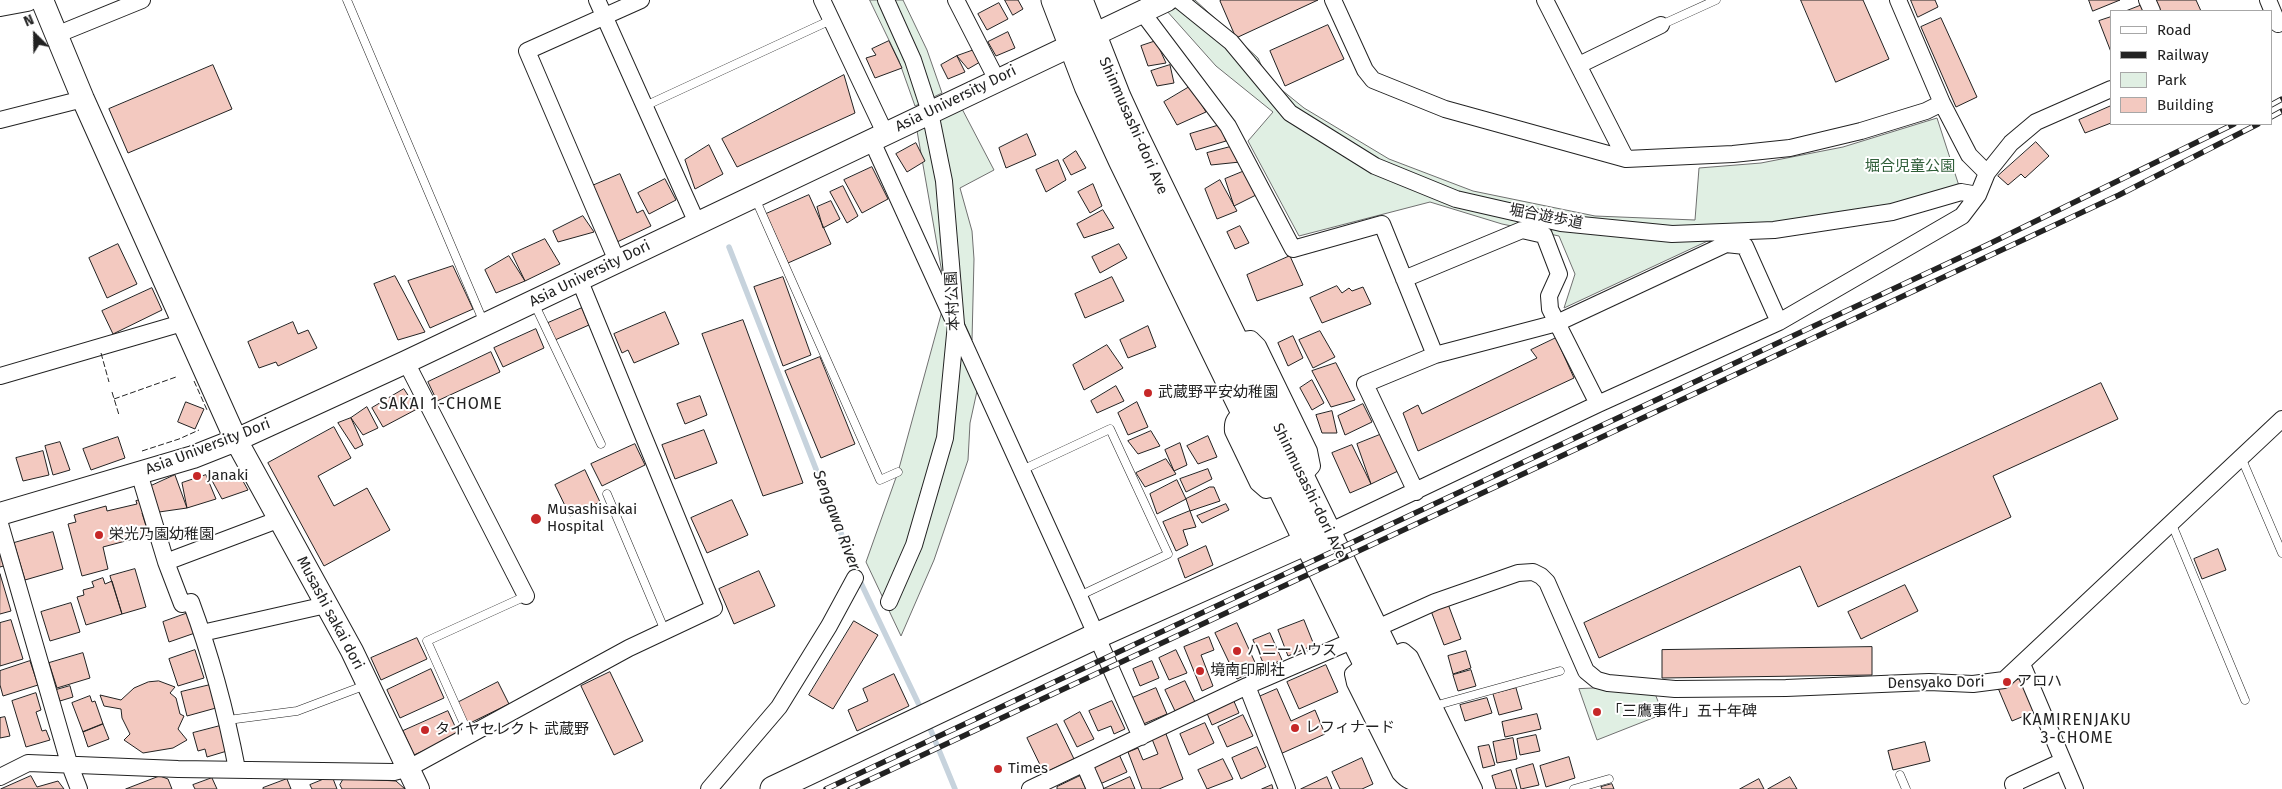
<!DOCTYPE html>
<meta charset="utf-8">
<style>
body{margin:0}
#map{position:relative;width:2282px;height:789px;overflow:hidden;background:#fff;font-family:"Fira Sans",sans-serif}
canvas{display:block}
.legend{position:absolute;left:2110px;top:10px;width:162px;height:115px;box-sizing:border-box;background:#fff;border:1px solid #a7a7a7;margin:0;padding:6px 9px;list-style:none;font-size:15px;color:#222}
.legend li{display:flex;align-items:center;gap:10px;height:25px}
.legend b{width:25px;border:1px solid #a7a7a7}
.north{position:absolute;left:10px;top:10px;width:50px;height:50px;-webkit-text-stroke:4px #fff;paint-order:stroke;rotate:337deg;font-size:14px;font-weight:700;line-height:20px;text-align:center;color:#222}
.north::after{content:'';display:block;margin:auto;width:18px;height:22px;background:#222;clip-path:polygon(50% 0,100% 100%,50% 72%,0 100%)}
</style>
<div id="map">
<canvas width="2282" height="789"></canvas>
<ul class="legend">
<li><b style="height:6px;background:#fff"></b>Road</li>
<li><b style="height:6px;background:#222"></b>Railway</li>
<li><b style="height:14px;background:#e0efe3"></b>Park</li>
<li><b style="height:14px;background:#f3c9c0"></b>Building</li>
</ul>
<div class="north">N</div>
</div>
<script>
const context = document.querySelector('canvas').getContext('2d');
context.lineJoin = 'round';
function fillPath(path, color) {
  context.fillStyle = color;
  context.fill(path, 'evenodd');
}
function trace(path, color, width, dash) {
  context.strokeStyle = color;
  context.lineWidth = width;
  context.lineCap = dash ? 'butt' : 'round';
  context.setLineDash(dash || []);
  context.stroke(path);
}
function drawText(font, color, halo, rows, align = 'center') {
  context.font = font + ' "Fira Sans","Noto Sans JP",sans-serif';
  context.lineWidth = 4;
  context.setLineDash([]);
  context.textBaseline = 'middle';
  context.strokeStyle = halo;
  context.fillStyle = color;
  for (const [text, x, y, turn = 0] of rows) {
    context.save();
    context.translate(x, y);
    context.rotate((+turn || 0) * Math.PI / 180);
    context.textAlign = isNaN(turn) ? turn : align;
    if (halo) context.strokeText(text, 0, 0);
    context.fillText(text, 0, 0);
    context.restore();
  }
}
const green = new Path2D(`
 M870 0H903L927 50 942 93 915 106 899 61Z
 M1190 0H1195L1258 58 1267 78 1304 108 1389 159 1473 191 1595 216 1695 220 1699 168 1761 163 1843 147 1937 118 1961 192 1727 232 1564 308 1575 274 1559 236 1502 224 1430 202 1299 236 1248 141 1273 112 1216 66 1166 10Z
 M960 105 994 170 960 188 972 231 974 259 972 340 942 273 916 125Z
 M942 312 977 391 970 423 968 460 934 560 901 636 866 562 898 472Z
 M1652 686 1663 714 1597 740 1579 689Z`);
fillPath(green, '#e0efe3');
trace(green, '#6f6f6f', 1);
trace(new Path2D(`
 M729 247 859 579 922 711
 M927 721 955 789`), '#c7d3dd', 5.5);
const building = new Path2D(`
 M1005 0H1018L1023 9 1013 15Z
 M1222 0H1318L1236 38 1220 1Z
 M1801 0H1863L1889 59 1836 82Z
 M1911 0H1935L1938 7 1918 17Z
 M2089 0H2120L2093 11Z
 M2157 0H2196L2201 11H2156L2152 3Z
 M999 3 1008 19 987 30 978 14Z
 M2142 5 2144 11H2126Z
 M2111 17V52L2099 21Z
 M1941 18 1977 97 1956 107 1921 27Z
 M1328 25 1344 59 1285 86 1270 51Z
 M1008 32 1015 48 996 56 988 42Z
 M889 41 902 68 875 78 866 58 876 55 872 49Z
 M1156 41 1166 63 1148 66 1141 46Z
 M974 50 980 62 968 69 957 56Z
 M957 56 965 72 948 79 941 65Z
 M213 65 232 109 128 153 109 109Z
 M1170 65 1174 83 1157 86 1151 71Z
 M844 75 855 113 737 167 722 139Z
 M1191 86 1206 112 1177 125 1164 102Z
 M2111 106V123L2085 133 2079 120Z
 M1220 125 1226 141 1196 150 1190 134Z
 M1027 134 1036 155 1006 168 999 148Z
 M2036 142 2049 156 2025 178 2021 174 2008 185 1998 176Z
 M916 143 925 161 907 172 896 154Z
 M709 145 723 174 695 189 685 160Z
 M1234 146 1240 162 1211 165 1207 153Z
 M1076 151 1086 168 1071 175 1063 160Z
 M1058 160 1066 180 1046 192 1036 170Z
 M872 167 888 199 862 213 844 180Z
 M1247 170 1260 193 1234 206 1225 179Z
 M620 174 637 213 643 210 651 226 617 242 592 186Z
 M665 179 676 200 649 214 638 193Z
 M1220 180 1237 211 1217 219 1205 189Z
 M1093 184 1102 206 1090 213 1078 192Z
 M843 186 858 216 847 223 830 192Z
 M809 195 831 244 788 263 766 214Z
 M831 201 840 219 823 228 817 207Z
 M1103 210 1114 228 1084 238 1077 224Z
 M583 216 594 232 558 242 553 231Z
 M1240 226 1249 243 1235 249 1227 232Z
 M545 239 560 264 525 281 512 254Z
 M118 244 137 284 107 298 89 258Z
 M1119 244 1127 258 1100 273 1092 257Z
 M509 256 525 281 496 293 485 270Z
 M1290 256 1303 285 1257 301 1247 275Z
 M453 266 473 309 430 328 408 281Z
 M395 276 425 332 398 340 374 284Z
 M783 277 811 355 783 366 754 287Z
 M1112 277 1124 301 1085 318 1075 294Z
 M1337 286 1342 293 1349 288 1352 291 1363 287 1371 304 1322 323 1310 298Z
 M152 288 162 310 113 334 102 311Z
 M582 308 589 325 555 340 548 323Z
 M665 312 679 344 634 363 628 350 622 353 614 334Z
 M743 320 803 483 763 496 702 334Z
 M293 322 298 334 308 330 317 348 278 366 276 362 259 368 248 342Z
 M1148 326 1156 347 1128 358 1120 340Z
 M536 329 544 348 503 367 494 348Z
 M1320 331 1335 357 1313 368 1299 340Z
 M1293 336 1303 358 1288 366 1278 343Z
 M1556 338 1574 378 1418 451 1403 413 1418 405 1422 414 1537 358 1531 350Z
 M1107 345 1123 368 1084 390 1073 365Z
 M491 352 500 372 437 401 428 382Z
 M820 357 855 444 821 458 785 371Z
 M1336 363 1355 400 1331 407 1312 371Z
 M1312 380 1324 403 1312 410 1300 388Z
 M2101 383 2118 419 1993 476 2011 517 1818 607 1800 566 1599 658 1584 623Z
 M1116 386 1124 401 1097 413 1091 401Z
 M404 389 417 409 383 427 372 408Z
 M700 396 707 415 685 424 677 404Z
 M186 402 204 409 195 429 178 422Z
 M1137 402 1148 427 1128 435 1118 413Z
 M1363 404 1372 422 1345 435 1338 416Z
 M367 407 378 428 363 435 351 418Z
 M1332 411 1337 433H1322L1316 415Z
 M351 418 363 445 355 449 338 423Z
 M334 427 351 458 318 476 334 506 367 488 390 530 324 566 268 463Z
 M704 430 717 463 675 479 662 445Z
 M1151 431 1160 446 1138 454 1128 441Z
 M1382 434 1398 471 1371 484 1357 444Z
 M1208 436 1217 457 1198 464 1187 446Z
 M118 437 125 458 91 470 83 449Z
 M60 442 70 470 53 475 45 446Z
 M1180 443 1187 465 1174 471 1165 450Z
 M635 444 645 465 602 486 591 464Z
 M1352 445 1371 484 1350 493 1332 453Z
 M43 451 49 475 23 481 16 458Z
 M1166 459 1176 474 1145 487 1136 473Z
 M1208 469 1212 479 1186 492 1180 479Z
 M585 470 600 502 570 516 555 485Z
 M217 471 223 480 239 474 248 490 222 499 209 475Z
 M175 475 187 508 159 512 151 486Z
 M206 475 216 499 187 508 182 483Z
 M1177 480 1186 499 1157 514 1150 494Z
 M1210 487H1214L1220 501 1190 511 1186 499Z
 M144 499 147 512 142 513 146 526 150 525 152 534 103 547 108 569 82 576 68 524 76 522 74 515 106 506 107 511 137 504 136 501Z
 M732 500 748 535 707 553 691 518Z
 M1226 504 1229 510 1202 523 1197 516Z
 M1190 511 1196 527 1183 530 1188 545 1176 551 1163 522Z
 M53 532 63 569 25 580 14 543Z
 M0 540 7 565 0 567Z
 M1206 546 1213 565 1185 578 1178 559Z
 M2218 549 2226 570 2202 579 2194 559Z
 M135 569 146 607 122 614 110 576Z
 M759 571 775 606 734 624 719 589Z
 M0 574 11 611 0 614Z
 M103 578 105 584 112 581 122 614 86 625 77 597 84 595 83 590 94 587 92 582Z
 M1905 585 1918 611 1861 639 1848 612Z
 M71 603 80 632 50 641 41 612Z
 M1448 604 1461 639 1444 645 1431 611Z
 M188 613 195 633 169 642 163 622Z
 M11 620 23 659 0 666V623Z
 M1304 620 1314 645 1288 656 1278 630Z
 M854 621 878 635 833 709 809 695Z
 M1237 623 1258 669 1237 679 1215 633Z
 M1270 633 1282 660 1265 667 1253 640Z
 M1209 637 1214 650 1201 655 1213 686 1202 691 1184 647Z
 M417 638 427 659 381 680 371 658Z
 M1872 647V675L1662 678V650Z
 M195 650 204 678 178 686 169 659Z
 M1176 650 1187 673 1169 680 1159 658Z
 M1466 651 1471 668 1453 674 1448 656Z
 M83 653 90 678 57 688 49 663Z
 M30 661 38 685 3 696 0 685V671Z
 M1152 661 1159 678 1140 686 1133 669Z
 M1326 665 1338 692 1299 709 1287 682Z
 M431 669 444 698 400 718 387 690Z
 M1471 670 1476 686 1458 691 1453 675Z
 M610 672 643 741 614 755 581 686Z
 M894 674 909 706 857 731 848 710 868 701 863 689Z
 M2022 678 2036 711 2012 721 1998 688Z
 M159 681 175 687 170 693 176 698 180 714 184 716 178 729 187 740 173 748 143 753 124 740 130 734 122 718 121 709 104 706 100 695 121 700 134 688 148 682Z
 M1185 681 1195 702 1175 711 1165 690Z
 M498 682 509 704 468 724 457 703Z
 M210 685 216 708 187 716 181 692Z
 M70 686 73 697 60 701 56 690Z
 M1156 688 1167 714 1141 725 1130 699Z
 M1516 688 1522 709 1499 715 1493 694Z
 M1277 689 1291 721 1315 710 1325 734 1278 755 1254 699Z
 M36 693 41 710 36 712 42 731 46 730 50 740 26 747 12 701Z
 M90 696 92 702 95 701 103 724 83 732 72 703Z
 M1487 698 1492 713 1465 721 1460 705Z
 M1233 699 1239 713 1212 725 1206 711Z
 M1112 701 1125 729 1114 734 1111 726 1098 731 1089 711Z
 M448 711 459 735 414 755 403 731Z
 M1080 712 1094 739 1077 747 1064 721Z
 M1537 714 1541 729 1505 737 1502 722Z
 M1243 715 1253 736 1227 747 1218 727Z
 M5 717 10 736 0 738V718Z
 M1205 723 1214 743 1189 755 1180 734Z
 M103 724 109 739 88 747 83 732Z
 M1057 724 1074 759 1044 773 1027 738Z
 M220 726 227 751 207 757 205 749 198 751 193 733Z
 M1166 734 1183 779 1159 789H1142L1128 752 1138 748 1143 760 1158 754 1152 739Z
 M1536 735 1540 751 1520 755 1517 739Z
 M1513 738 1517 759 1497 763 1493 742Z
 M1925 742 1930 761 1893 770 1888 751Z
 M1489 745 1495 765 1483 768 1478 747Z
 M1257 747 1266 767 1241 779 1232 758Z
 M1118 752 1127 772 1100 784 1091 764Z
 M1569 757 1575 778 1546 787 1540 766Z
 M1362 758 1373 784 1362 789H1340L1332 772Z
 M1223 759 1233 779 1207 789 1198 770Z
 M1533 764 1539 785 1521 789 1516 769Z
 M1511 770 1517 789H1496L1492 776Z
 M31 776 37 787 58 781 64 789H1Z
 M160 776 168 779 172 789H126Z
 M332 776 337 789H312L310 785Z
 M1080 776 1086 789H1057V787Z
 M1130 777 1135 789H1103Z
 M1327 777 1332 789H1301Z
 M1790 777 1797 789H1768Z
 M212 778 217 789H195L193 785Z
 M344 778 396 781 405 789H342L340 785Z
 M287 779 291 789H263V788Z
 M1759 779 1764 789H1740Z
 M1612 784 1614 789H1602L1601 787Z
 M1272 785 1273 789H1262Z`);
fillPath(building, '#f3c9c0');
trace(building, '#222', 1);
const lane = new Path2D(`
 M347 0 484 323
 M1661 25 1716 0
 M645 106 831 20
 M755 198 880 480 898 472
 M534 303 601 444
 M2241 457 2282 553
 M1022 470 1110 429 1168 554 1079 596
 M607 494 665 631
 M2171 522 2245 700
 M1434 706 1560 671
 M228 720 297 711 366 685
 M469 735 427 641 526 596
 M1900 775 1906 789
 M1574 789 1609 779`);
const street = new Path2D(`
 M597 0 697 223
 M822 0 885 133
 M886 0 913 60 930 112 944 181 956 324 945 438 914 545 889 602
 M956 0 997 80
 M1179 0 1231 42 1290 113 1375 166 1456 199 1561 223 1672 234 1774 230 1892 212 1961 192 1978 195
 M1333 0 1365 70 1373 80 1445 109 1626 159 1733 154 1790 148 1861 131 1926 111 1942 103
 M1545 0 1626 159
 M1898 0 1942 103 1969 155 1987 173
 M2147 0 2152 11
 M2268 0 2278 24
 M1142 12 1228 126 1293 249 1382 224 1435 355
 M56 35 142 0
 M1579 65 1661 25
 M0 120 83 99
 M871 139 1079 596 1141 737
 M617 261 527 51 641 0
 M1404 279 1522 230 1544 235 1559 274 1549 296 1550 309 1598 404
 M1236 341 1251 339 1258 346 1309 451 1312 466 1302 477
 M406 362 526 596
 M0 376 182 323
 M1244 413C1235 417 1232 421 1233 431L1258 483 1266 490 1280 487
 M139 473 166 562 182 604 191 602C211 656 226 712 237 769
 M1416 492 1365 384 1435 355 1557 323 1726 244 1745 246 1779 322
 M0 524 69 763 79 789
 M1329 532 1598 404 1779 322 1962 216 1978 195 1987 173 2011 143 2036 122 2111 89
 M166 562 280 519
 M1375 629 1435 602 1518 573 1533 572 1541 576 1547 582 1586 671 1597 680 1608 683 1675 689 1786 688 1929 682 1973 684 2004 680 2282 419
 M202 633 326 605
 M1389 657 1403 651 1410 657 1474 789
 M1366 663 1353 674 1355 683 1400 773C1408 782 1412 783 1422 780
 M2022 664 2075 789
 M1247 686 1287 789
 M1084 764 1095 789
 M0 777 28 763 178 769 394 772 409 768 629 648 714 608 579 279
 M709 789 779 707 829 626 855 578
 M1030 789 1247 686 1354 640
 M2015 789 2013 784 2063 761`);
const secondary = new Path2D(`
 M42 0 83 99 236 440 352 651 418 789
 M0 5 27 0
 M0 514 193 457 236 440 406 362 1167 0`);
const primary = new Path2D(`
 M1054 0 1087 86 1121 160 1427 789
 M1080 0 1118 97 1135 134 1453 789
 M773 789 1096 636 1322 535`);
trace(lane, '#222', 9);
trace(street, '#222', 18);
trace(secondary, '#222', 24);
trace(primary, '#222', 27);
trace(lane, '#fff', 8);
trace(street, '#fff', 16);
trace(secondary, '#fff', 22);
trace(primary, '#fff', 25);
const rail = new Path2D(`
 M2271 105 2282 99
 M2271 117 2282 111
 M826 789 1989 244 2234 124
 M850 789 2119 195 2258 124`);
trace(rail, '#222', 5.5);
trace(rail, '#fff', 4, [11]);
trace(new Path2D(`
 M101 353 109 382
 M194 381 207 410
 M112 392 119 415
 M114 399 176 377
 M142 451 179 439 199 430`), '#222', 1, [6, 2.5]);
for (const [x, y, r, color] of [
 [1148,393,5,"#c62828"],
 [197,476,5,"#c62828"],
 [536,519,6,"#c62828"],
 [99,535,5,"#c62828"],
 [1237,651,5,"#c62828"],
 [1200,671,5,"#c62828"],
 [2007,682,5,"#c62828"],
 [1597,712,5,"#c62828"],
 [1295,728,5,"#c62828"],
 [425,730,5,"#c62828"],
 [998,769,5,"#c62828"]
]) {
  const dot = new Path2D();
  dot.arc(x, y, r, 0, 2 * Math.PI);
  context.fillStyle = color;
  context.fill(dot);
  trace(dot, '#fff', 2);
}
drawText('15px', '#222', '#fff', [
 ["Asia University Dori",956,99,-26],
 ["Shinmusashi-dori Ave",1133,126,66],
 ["堀合遊歩道",1546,217,11],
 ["Asia University Dori",590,274,-26],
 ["本村公園",953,301,-93],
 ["Asia University Dori",208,447,-21],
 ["Shinmusashi-dori Ave",1309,491,64],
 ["Musashi sakai dori",330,613,62],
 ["Densyako Dori",1936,683,-1]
]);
drawText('15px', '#2f5e38', '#fff', [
 ["堀合児童公園",1910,167]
]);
drawText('15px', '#222', '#fff', [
 ["武蔵野平安幼稚園",1158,393],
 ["Janaki",207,476],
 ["Musashisakai",547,510],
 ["Hospital",547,527],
 ["栄光乃園幼稚園",109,535],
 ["ハニーハウス",1247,651],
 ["境南印刷社",1210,671],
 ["アロハ",2017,682],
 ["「三鷹事件」五十年碑",1607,712],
 ["レフィナード",1305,728],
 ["タイヤセレクト 武蔵野",435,730],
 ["Times",1008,769]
], 'left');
context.letterSpacing = '1px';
drawText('16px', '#222', '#fff', [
 ["SAKAI 1-CHOME",441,405],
 ["KAMIRENJAKU",2077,721],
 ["3-CHOME",2077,739]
]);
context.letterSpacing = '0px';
drawText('italic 16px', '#222', '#fff', [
 ["Sengawa River",836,520,69]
]);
</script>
